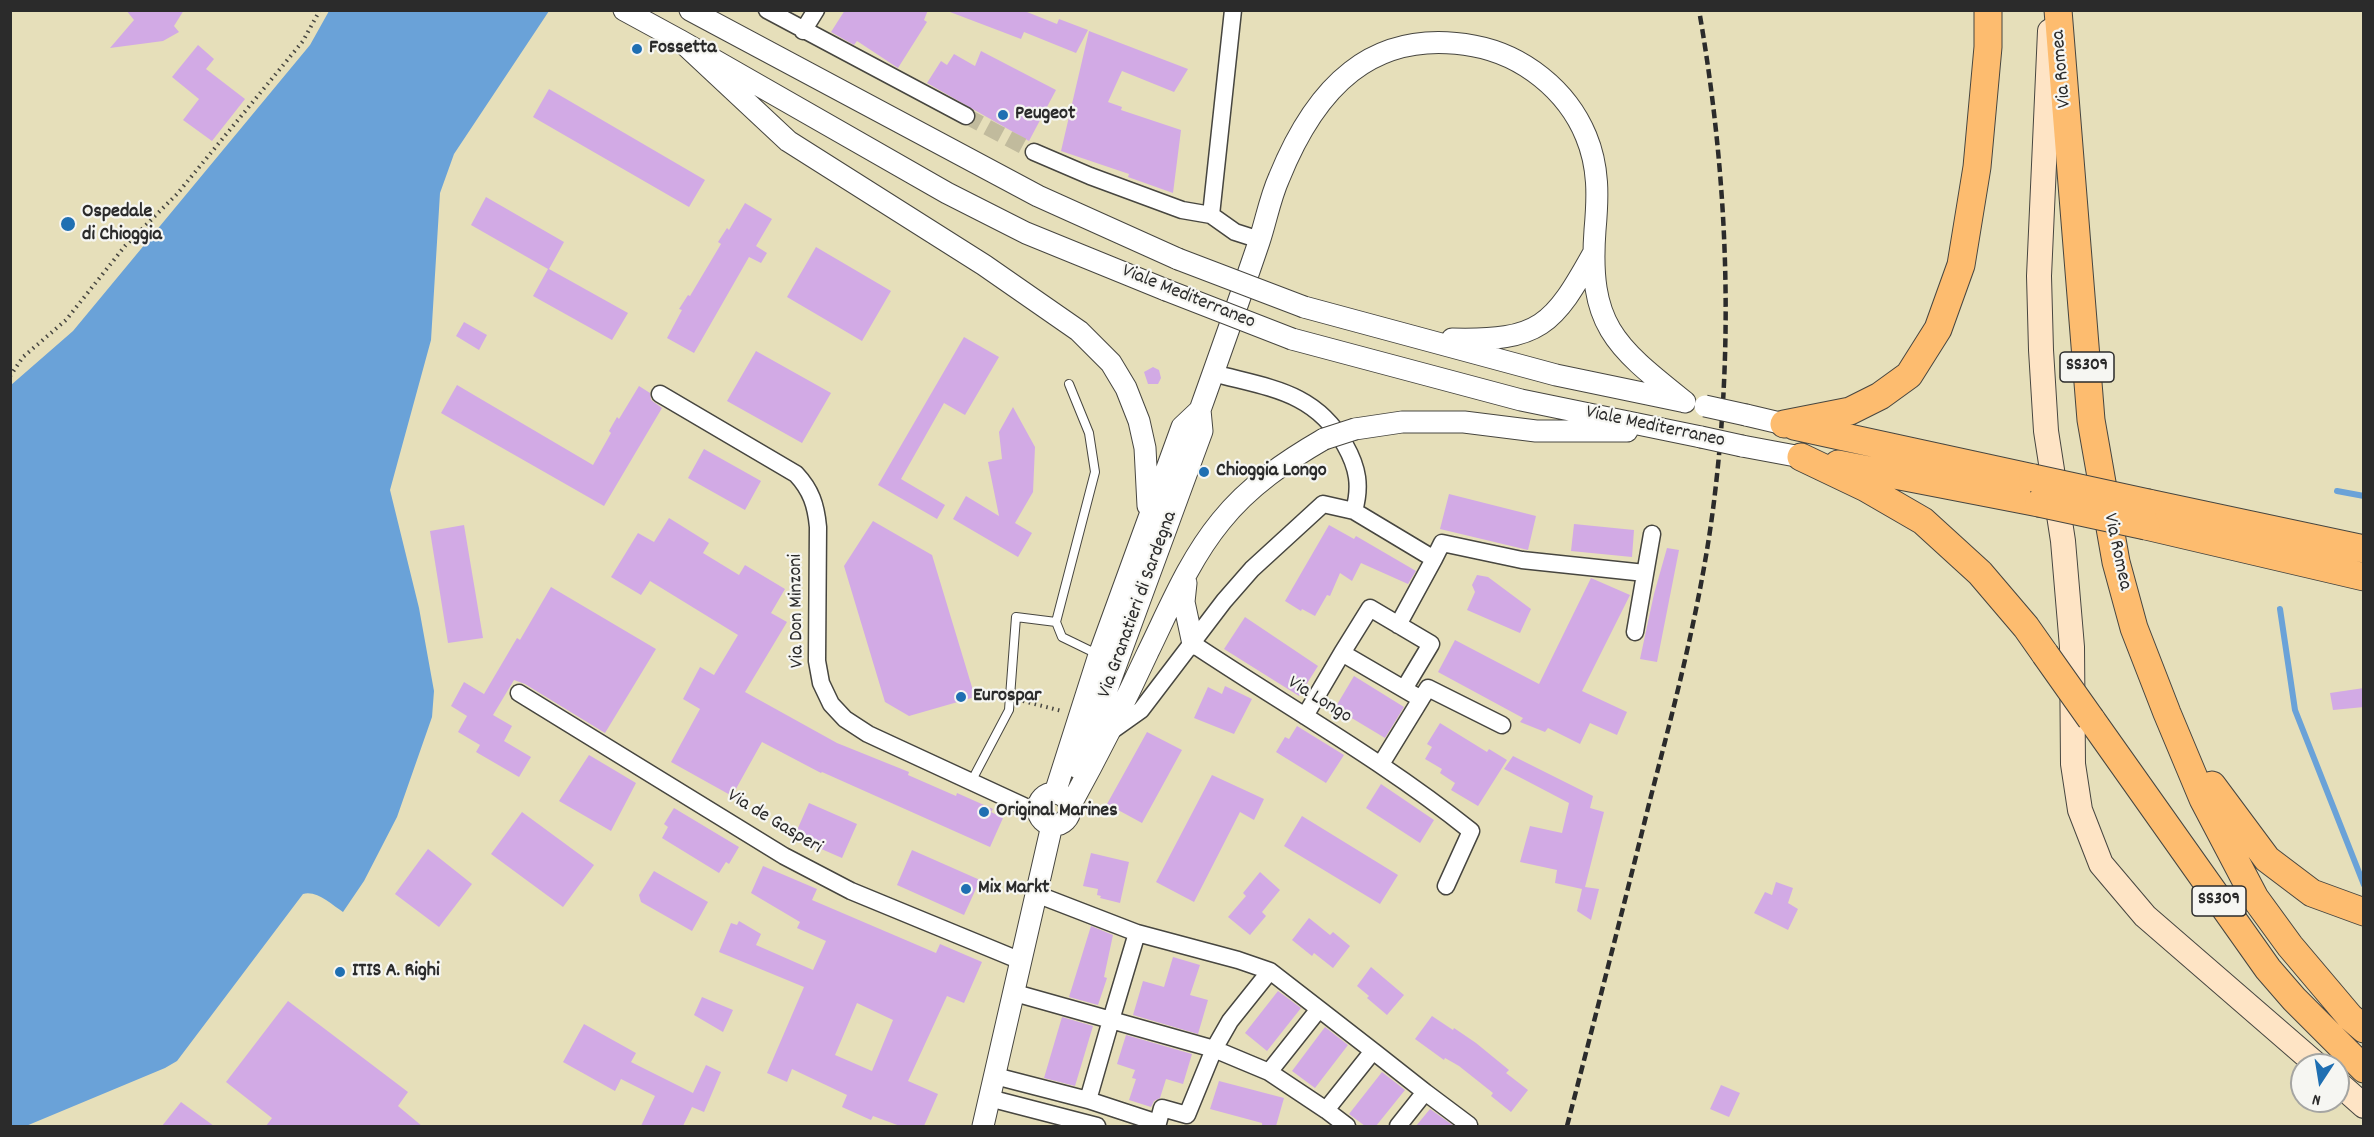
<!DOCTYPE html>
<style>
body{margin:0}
#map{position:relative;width:2374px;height:1137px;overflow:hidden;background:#e6dfba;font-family:Dekko,sans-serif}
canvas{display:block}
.frame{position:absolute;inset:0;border:12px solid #2b2b2b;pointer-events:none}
.north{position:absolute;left:2290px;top:1053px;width:60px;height:60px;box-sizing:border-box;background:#f6f6f2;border:2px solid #a5a5a2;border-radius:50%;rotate:192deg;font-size:16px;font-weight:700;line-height:24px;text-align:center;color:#2b2b2b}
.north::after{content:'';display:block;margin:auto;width:21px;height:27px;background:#1f6fb2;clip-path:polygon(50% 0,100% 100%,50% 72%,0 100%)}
</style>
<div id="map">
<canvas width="2374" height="1137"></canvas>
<div class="frame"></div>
<div class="north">N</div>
</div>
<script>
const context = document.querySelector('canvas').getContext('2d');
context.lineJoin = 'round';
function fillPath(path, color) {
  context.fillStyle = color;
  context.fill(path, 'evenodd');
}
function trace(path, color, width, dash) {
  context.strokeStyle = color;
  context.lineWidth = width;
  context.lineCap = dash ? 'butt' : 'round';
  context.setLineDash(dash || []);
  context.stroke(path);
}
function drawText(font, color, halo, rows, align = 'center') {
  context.font = font + ' Dekko,sans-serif';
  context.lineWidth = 4.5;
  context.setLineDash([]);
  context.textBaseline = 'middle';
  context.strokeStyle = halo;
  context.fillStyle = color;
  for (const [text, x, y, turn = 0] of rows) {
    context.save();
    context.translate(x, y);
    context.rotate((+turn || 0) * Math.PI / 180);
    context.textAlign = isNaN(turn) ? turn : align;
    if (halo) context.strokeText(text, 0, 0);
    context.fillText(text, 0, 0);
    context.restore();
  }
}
fillPath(new Path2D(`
 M329 11H549L454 154 440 193 431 340 390 490 419 608 434 691 432 717 397 817 364 881 343 912C332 905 317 890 303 894L177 1061 165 1068 26 1126H11V385L73 331 310 45Z`), '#6aa2d8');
trace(new Path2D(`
 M2337 491 2364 496
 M2280 609 2295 710 2364 885`), '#6aa2d8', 6);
fillPath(new Path2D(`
 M126 10H184L174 26 179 32 163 41 110 48 134 20Z
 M845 10H928L924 20 927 22 898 68 857 41 854 45 831 32Z
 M951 10H1022L1057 24 1059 19 1088 30 1076 53 1024 32 1021 39 950 12Z
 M1089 31 1188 69 1174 92 1122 71 1108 102 1122 107 1121 110 1181 130 1173 193 1128 177 1129 174 1061 151Z
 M198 45 214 59 206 69 245 99 212 141 183 120 199 99 172 77Z
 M981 51 1056 90 1029 141 927 83 941 61 947 65 954 54 975 66Z
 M549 89 705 180 689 207 533 117Z
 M486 197 564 242 549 269 628 313 612 340 533 296 548 269 471 225Z
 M745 203 772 219 756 246 767 253 761 263 749 257 694 353 667 338 682 310 679 309 688 295 690 296 721 244 718 242 727 228 729 230Z
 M816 247 891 291 862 341 787 297Z
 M464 322 487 335 479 350 456 336Z
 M964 337 999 357 965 415 944 403 901 479 945 505 937 519 878 485Z
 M756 351 831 393 802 443 727 401Z
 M1153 367 1159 370 1161 378 1158 384H1148L1144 372Z
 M457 385 593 465 611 433 609 431 617 417 619 419 639 386 650 393 651 400 662 408 604 506 441 413Z
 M1013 407 1035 447 1033 492 1015 523 1032 533 1018 557 953 519 966 496 999 516 988 462 1002 459 999 432Z
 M704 449 761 481 745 510 688 478Z
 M1449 494 1536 516 1528 550 1440 529Z
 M669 518 709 543 703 553 739 575 745 565 785 589 771 613 787 622 745 692 837 743 909 772 908 775 956 796 957 793 993 809 991 812 1003 818 990 847 822 772 821 773 762 742 732 796 671 762 700 709 683 699 700 667 714 675 738 635 650 581 641 595 611 577 638 533 654 542Z
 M873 521 932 555 975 697 909 716 885 702 844 566Z
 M1574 524 1634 530 1632 557 1571 551Z
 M464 525 483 638 448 643 430 531Z
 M1329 525 1354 539 1356 536 1416 571 1408 584 1361 563 1352 581 1340 573 1330 596 1327 595 1315 616 1302 609 1301 611 1285 601Z
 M1667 548 1679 550 1657 662 1640 659 1654 594Z
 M1477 575 1488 577 1531 609 1520 633 1467 610 1475 592 1472 585Z
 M1591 578 1630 595 1582 691 1627 712 1617 735 1590 723 1580 744 1548 728 1545 732 1520 722 1523 718 1438 672 1455 640 1539 684Z
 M551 587 656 649 605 733 525 684 514 680 493 715 512 726 504 741 531 757 519 777 476 752 480 745 458 732 467 716 451 706 464 682 484 694 517 638 520 640Z
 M1245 617 1318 666 1299 696 1224 649Z
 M1354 676 1404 707 1385 738 1335 708Z
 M1225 686 1252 699 1234 734 1194 718 1208 687 1222 694Z
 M2364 688V707L2333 710 2330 693Z
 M1440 723 1487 752 1489 749 1507 760 1478 806 1451 790 1455 783 1440 773 1442 769 1425 759 1432 747 1427 744Z
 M1297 726 1344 755 1326 783 1276 752 1285 737 1289 739Z
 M1147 732 1182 750 1142 823 1107 804Z
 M589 755 636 783 611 831 559 801Z
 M1513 756 1593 796 1590 808 1604 812 1585 887 1599 889 1591 920 1577 911 1582 889 1555 883 1557 870 1520 862 1530 826 1562 833 1569 803 1504 769Z
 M1212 775 1264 799 1254 820 1240 812 1194 902 1156 882Z
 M1381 784 1434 820 1420 843 1366 808Z
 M809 803 857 824 842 858 794 837Z
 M674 808 739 847 729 864 726 862 719 873 662 838 668 827 664 824Z
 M522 812 594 865 563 907 491 854Z
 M1302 816 1398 875 1380 904 1284 846Z
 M428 849 472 884 439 927 395 894Z
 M912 850 980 880 964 915 897 885Z
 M1091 853 1129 862 1120 903 1100 898 1101 896 1097 895 1098 889 1083 886Z
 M763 866 817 889 812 900 936 953 940 944 982 962 964 1003 947 996 908 1081 938 1094 924 1126H900L873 1116 871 1120 842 1107 847 1095 792 1069 787 1082 767 1073 804 987 719 952 731 923 737 925 739 921 761 934 756 945 813 970 826 941 797 928 800 922 751 893ZM857 1003 893 1020 872 1071 835 1055Z
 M654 871 708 902 692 931 641 902 639 895Z
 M1260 872 1280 890 1262 912 1266 916 1250 935 1228 917 1246 896 1243 893Z
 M1776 882 1793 888 1788 903 1798 909 1788 930 1754 913 1765 892 1772 895Z
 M1309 918 1330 935 1333 932 1350 946 1333 968 1314 953 1312 956 1292 940Z
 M1091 926 1113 935 1104 977 1107 978 1098 1005 1069 997Z
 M1173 957 1200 965 1190 995 1208 1000 1198 1034 1133 1015 1143 981 1164 987Z
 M1371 967 1404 995 1387 1015 1367 998 1369 996 1357 986Z
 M1278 991 1301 1008 1267 1051 1245 1033Z
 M702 997 733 1010 723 1032 694 1015Z
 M288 1001 408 1092 398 1106 422 1126H266L272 1118 226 1082Z
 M1432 1016 1453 1030 1454 1028 1476 1043 1509 1070 1506 1073 1528 1090 1511 1112 1491 1096 1493 1093 1459 1066 1445 1058 1444 1060 1415 1039Z
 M1062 1017 1093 1026 1075 1086 1044 1078Z
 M584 1024 636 1053 631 1062 693 1093 706 1065 721 1072 704 1112 692 1107 683 1126H641L655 1096 621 1079 615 1091 563 1062Z
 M1325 1027 1348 1045 1315 1088 1292 1071Z
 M1126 1035 1192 1054 1183 1084 1166 1079 1160 1098 1154 1101 1151 1107 1129 1100 1136 1079 1132 1078 1135 1070 1117 1064Z
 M1382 1072 1405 1090 1376 1126H1365L1349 1114Z
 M1219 1081 1284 1098 1276 1126H1262V1123L1210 1109Z
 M1721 1085 1740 1093 1729 1117 1710 1109Z
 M181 1102 214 1126H162Z
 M1430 1109 1454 1126H1416Z`), '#d2aae5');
trace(new Path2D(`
 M966 116 1034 152`), '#c1bb9d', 16, [16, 8]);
const service = new Path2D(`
 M1069 384 1089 433 1095 472 1056 622 1062 637 1097 654
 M971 782 1009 710 1016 617 1056 622`);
const minor = new Path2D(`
 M767 10 966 116
 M803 31 816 10
 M1034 152 1090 176 1182 210 1211 215 1235 232 1260 240
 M1211 215 1233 10
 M1213 373C1268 388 1315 391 1345 445 1358 468 1361 486 1354 511
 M660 394 796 474C811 490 816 505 818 527L817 661 821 683 831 704 845 719 868 734 1039 813 1041 818
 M1398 625 1434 559
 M1635 632 1652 534
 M1193 644C1286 706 1384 761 1471 831L1446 886
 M1342 653 1370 608 1431 644 1404 689
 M519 693 784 856 851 891 1021 961
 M1421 699 1428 688 1502 725
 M1305 716 1342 653 1421 699 1381 764
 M1110 732 1141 710 1224 601 1252 569 1323 504 1354 511 1434 559 1442 543 1522 560 1645 573
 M1015 993 1111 1020 1137 933 1036 894
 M1373 1051 1425 1092 1398 1126
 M1269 1072 1326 1110 1373 1051 1319 1009
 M995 1076 1088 1100 1111 1020 1214 1049 1230 1021 1270 971 1238 960 1137 933
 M1425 1092 1469 1125 1467 1126
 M989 1098 1097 1126
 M1088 1100 1158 1123 1162 1108 1187 1115 1214 1049 1269 1072 1319 1009 1270 971
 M1326 1110 1347 1126`);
const tertiary = new Path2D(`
 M624 10 681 41 947 193 1026 233 1166 290
 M690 10 1038 196 1178 259
 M681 41 788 141 984 265 1079 331 1111 363 1126 388 1139 421 1145 448 1148 506
 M1304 307 1556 375 1681 401
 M1292 339 1521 400 1701 437
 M1452 339C1540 341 1553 326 1594 252
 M1746 415 1784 424
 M1355 429 1402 422H1464L1536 431H1627
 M1742 446 1801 457
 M1186 583 1184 602 1193 644
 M1078 768 1202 431 1200 410
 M1055 793 1099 655 1182 427 1200 410C1220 354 1240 298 1259 242 1266 221 1270 198 1279 178 1315 89 1371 27 1474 46 1523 55 1567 90 1586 136 1599 167 1598 197 1595 230 1588 326 1615 346 1685 402
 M1038 809a16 16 0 1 1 32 0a16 16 0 1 1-32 0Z
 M1070 806C1098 755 1124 704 1148 652 1170 607 1189 560 1221 521 1249 486 1286 461 1324 439
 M983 1126 1052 825`);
const secondary = new Path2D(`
 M2050 31 2039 276 2041 350 2046 431 2063 541 2072 647 2073 764 2080 810 2101 864 2145 916 2317 1065
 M2338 1083 2364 1106`);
const primary = new Path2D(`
 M2058 10 2091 420 2116 562 2134 628 2167 713 2203 799 2255 898 2290 946 2350 1017 2364 1029
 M1784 424 1850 411 1880 396 1909 375 1938 329 1961 265 1977 167 1988 47V10
 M1794 426 2033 478
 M1801 457 1866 488 1923 521 1980 573 2026 627 2045 654
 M1838 464 2039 503
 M2148 503 2364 549
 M2146 526 2364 577
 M2091 719 2268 969 2294 999 2364 1069
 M2212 785 2267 859 2312 893 2364 912`);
trace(service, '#474640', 10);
trace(minor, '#474640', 19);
trace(tertiary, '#474640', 23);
trace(secondary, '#474640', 26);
trace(primary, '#474640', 29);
trace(new Path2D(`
 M10 376 23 357 66 320 125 246 177 194 303 41 320 10
 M1023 701 1062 711`), '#474640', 4, [1.5, 4.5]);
trace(service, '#fff', 8);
trace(minor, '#fff', 16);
trace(tertiary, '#fff', 21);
trace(secondary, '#fee4c5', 24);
trace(primary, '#fdbc6f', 27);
trace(new Path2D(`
 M1567 1126C1595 1018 1623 909 1650 800 1676 699 1703 597 1715 493 1734 332 1727 171 1699 10`), '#2b2b2b', 4.5, [9, 4.5]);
const tertiaryBridge = new Path2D(`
 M1178 259 1304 307
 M1166 290 1292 339
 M1705 406 1746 415
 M1701 437 1742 446
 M1324 439 1355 429`);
const primaryBridge = new Path2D(`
 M2033 478 2148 503
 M2039 503 2146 526
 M2045 654 2091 719`);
trace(tertiaryBridge, '#474640', 23, []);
trace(primaryBridge, '#474640', 29, []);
trace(tertiaryBridge, '#fff', 21);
trace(primaryBridge, '#fdbc6f', 27);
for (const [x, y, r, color] of [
 [637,49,6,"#1f6fb2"],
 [1003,115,6,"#1f6fb2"],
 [68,224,8,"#1f6fb2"],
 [1204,472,6,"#1f6fb2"],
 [961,697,6,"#1f6fb2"],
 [984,812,6,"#1f6fb2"],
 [966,889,6,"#1f6fb2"],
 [340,972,6,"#1f6fb2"]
]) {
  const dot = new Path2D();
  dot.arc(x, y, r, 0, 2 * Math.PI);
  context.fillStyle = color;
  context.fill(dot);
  trace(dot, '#f6f6f2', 2);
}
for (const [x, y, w] of [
 [2087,367,54],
 [2219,901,54]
]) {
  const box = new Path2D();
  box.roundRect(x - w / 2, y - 15, w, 30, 4.5);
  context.fillStyle = '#f6f6f2';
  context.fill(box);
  trace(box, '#2b2b2b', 1.5);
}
drawText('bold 18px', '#2b2b2b', null, [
 ["SS309",2087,367],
 ["SS309",2219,901]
]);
drawText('bold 20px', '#2b2b2b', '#f6f6f2', [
 ["Fossetta",649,49],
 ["Peugeot",1015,115],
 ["Ospedale",82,213],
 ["di Chioggia",82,236],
 ["Chioggia Longo",1216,472],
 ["Eurospar",973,697],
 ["Original Marines",996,812],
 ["Mix Markt",978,889],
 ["ITIS A. Righi",352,972]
], 'left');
drawText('20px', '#2b2b2b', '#f6f6f2', [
 ["Via Romea",2063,69,-95],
 ["Viale Mediterraneo",1188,298,22],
 ["Viale Mediterraneo",1655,428,12],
 ["Via Romea",2116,552,78],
 ["Via Granatieri di Sardegna",1139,605,-70],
 ["Via Don Minzoni",798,611,-91],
 ["Via Longo",1319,701,32],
 ["Via de Gasperi",774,823,31]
]);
</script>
